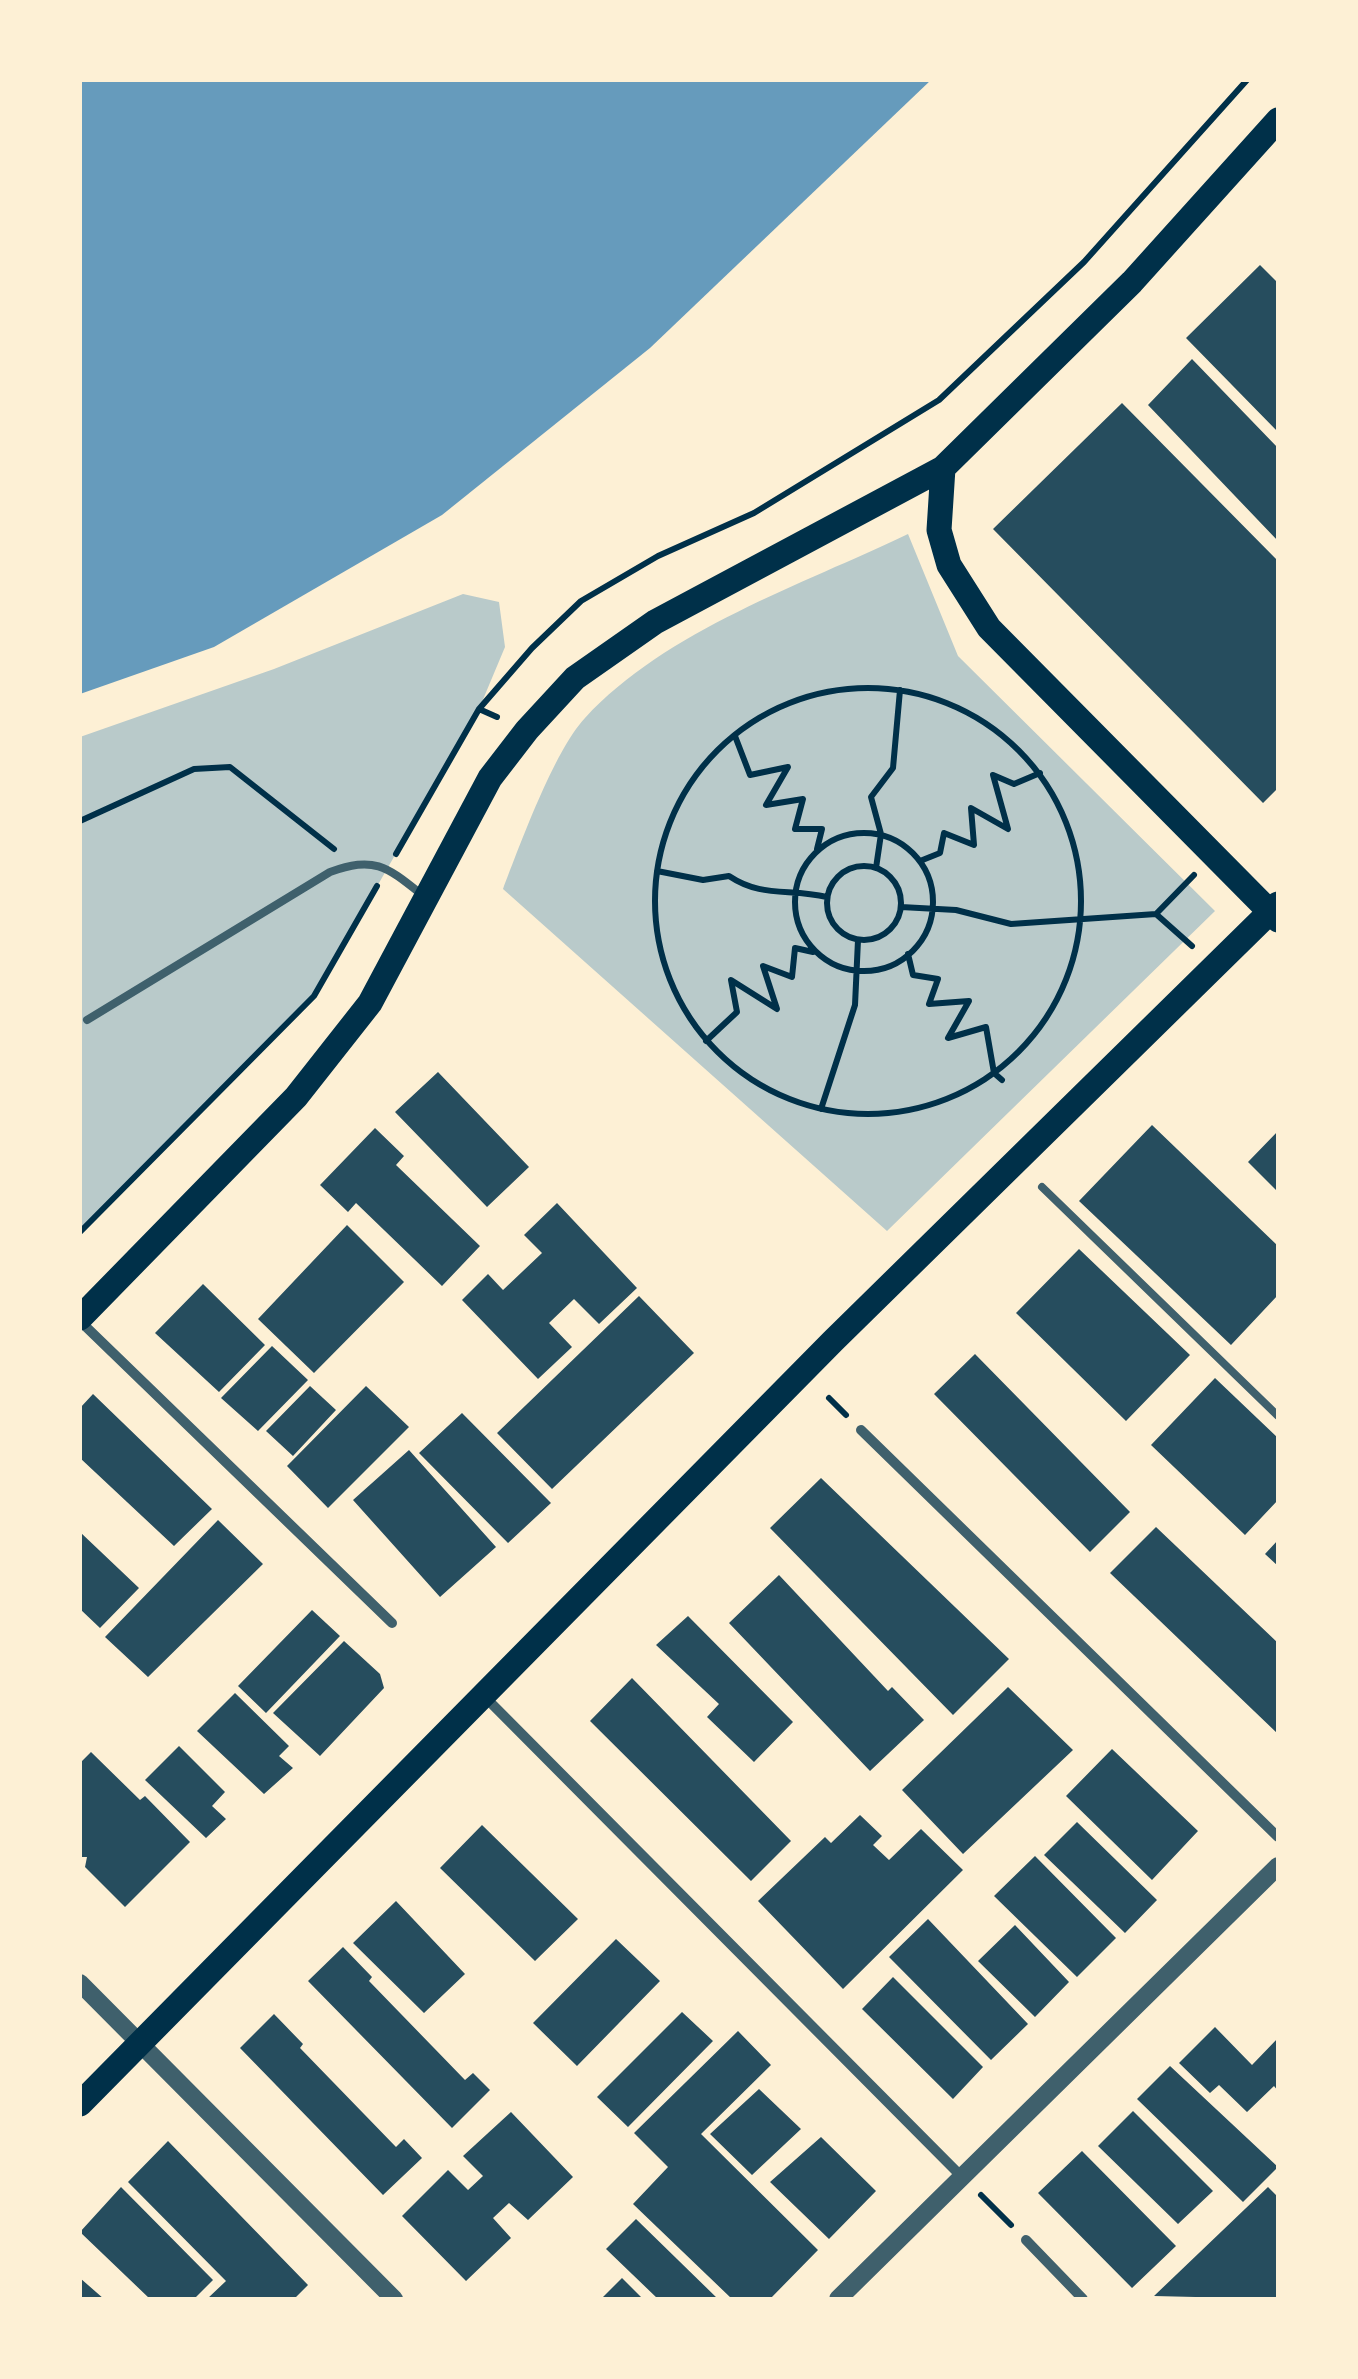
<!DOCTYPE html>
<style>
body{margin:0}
#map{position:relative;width:1358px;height:2379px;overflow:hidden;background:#fdf0d5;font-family:"Crimson Pro",serif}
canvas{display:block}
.frame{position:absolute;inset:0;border:82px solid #fdf0d5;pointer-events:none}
</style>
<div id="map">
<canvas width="1358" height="2379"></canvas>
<div class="frame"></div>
</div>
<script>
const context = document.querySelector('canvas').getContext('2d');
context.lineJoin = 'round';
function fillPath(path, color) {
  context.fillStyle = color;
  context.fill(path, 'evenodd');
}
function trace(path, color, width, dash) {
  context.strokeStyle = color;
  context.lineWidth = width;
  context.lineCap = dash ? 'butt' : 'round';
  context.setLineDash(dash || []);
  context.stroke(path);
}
fillPath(new Path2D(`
 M908 534 958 656 1215 911 887 1231 503 889C520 845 554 751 585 718 666 630 802 585 908 534Z
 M463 594 499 602 505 647 479 709 314 996 80 1232V737L274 669Z`), '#b9caca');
fillPath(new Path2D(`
 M80 80H931L650 348 442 515 214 647 80 694Z`), '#669bbc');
fillPath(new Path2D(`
 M1260 265 1278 283V432L1186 338Z
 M1192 359 1278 448V541L1148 405Z
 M1122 403 1278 561V788L1263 803 993 529Z
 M438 1072 529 1167 487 1207 395 1112Z
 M1152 1125 1278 1246V1295L1231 1345 1079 1201Z
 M375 1128 404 1156 396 1165 480 1246 442 1286 356 1203 348 1212 320 1185Z
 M1278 1131V1192L1248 1162Z
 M557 1203 637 1288 599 1324 574 1299 549 1323 572 1347 538 1379 462 1300 488 1274 503 1290 542 1253 524 1235Z
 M347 1225 404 1282 314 1373 258 1319Z
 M1079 1249 1190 1355 1126 1421 1016 1313Z
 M203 1284 265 1345 219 1392 155 1333Z
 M639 1296 694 1353 552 1489 497 1433Z
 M272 1346 308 1380 258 1431 221 1398Z
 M975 1354 1130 1512 1090 1552 934 1394Z
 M1215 1378 1278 1438V1500L1245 1535 1151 1445Z
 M310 1386 336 1410 293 1456 266 1431Z
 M366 1386 409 1427 328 1508 287 1466Z
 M93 1394 212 1509 174 1546 80 1458V1408Z
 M462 1413 551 1503 508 1543 419 1453Z
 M409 1450 496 1547 440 1597 353 1500Z
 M821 1478 1009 1659 953 1715 770 1528Z
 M218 1520 263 1564 148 1677 105 1637Z
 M1156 1527 1278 1643V1734L1110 1573Z
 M80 1532 139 1588 100 1628 80 1609Z
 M1278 1540V1566L1265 1554Z
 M779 1575 888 1691 892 1687 924 1720 870 1771 729 1623Z
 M312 1610 340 1636 266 1713 238 1686Z
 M688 1616 793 1722 754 1762 707 1717 719 1704 656 1645Z
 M344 1641 380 1674 384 1688 320 1756 273 1713Z
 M632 1678 791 1841 751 1881 590 1721Z
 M1008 1687 1073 1750 963 1854 902 1790Z
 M235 1693 289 1746 279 1756 293 1768 264 1794 197 1731Z
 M179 1746 225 1792 212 1806 226 1819 206 1838 145 1780Z
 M1112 1749 1198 1831 1152 1880 1066 1796Z
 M91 1752 140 1800 145 1796 190 1842 125 1907 85 1867 87 1857H80V1763Z
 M860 1815 882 1836 873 1845 889 1860 921 1829 963 1870 843 1989 758 1901 825 1837 831 1843Z
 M1077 1822 1157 1900 1125 1933 1044 1855Z
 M482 1825 578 1919 535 1961 440 1868Z
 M1035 1856 1116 1938 1077 1977 994 1896Z
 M396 1901 465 1974 424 2013 353 1943Z
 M928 1919 1028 2024 991 2060 889 1957Z
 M1015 1925 1069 1982 1035 2017 978 1961Z
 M616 1939 660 1981 577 2066 533 2023Z
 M343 1947 372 1977 369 1981 465 2080 473 2073 490 2090 452 2128 308 1981Z
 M893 1977 983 2067 953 2099 862 2009Z
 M682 2012 713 2041 628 2127 597 2097Z
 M274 2014 303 2044 300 2048 396 2147 404 2139 422 2158 383 2195 240 2048Z
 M1215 2027 1252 2065 1278 2038V2091L1274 2086 1247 2112 1219 2085 1210 2093 1179 2063Z
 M738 2031 771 2065 701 2134 818 2250 770 2299H732L633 2204 668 2167 634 2133Z
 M1170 2066 1278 2167 1243 2202 1137 2099Z
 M759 2089 801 2129 752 2175 710 2134Z
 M1133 2111 1213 2191 1178 2224 1098 2146Z
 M511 2112 573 2177 528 2220 509 2203 493 2218 511 2238 466 2281 402 2216 448 2170 468 2190 483 2176 463 2156Z
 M821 2137 876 2191 829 2239 770 2182Z
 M168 2141 308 2285 294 2299H207L226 2281 128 2182Z
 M1082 2151 1176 2246 1132 2288 1038 2193Z
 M121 2187 213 2280 194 2299H150L80 2232Z
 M1268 2187 1278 2197V2299L1154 2296Z
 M636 2219 718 2299H658L606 2249Z
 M80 2278 104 2299H80Z
 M622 2278 643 2299H601Z`), '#264d5e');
trace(new Path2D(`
 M655 901a213 213 0 1 1 426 0a213 213 0 1 1-426 0Z
 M497 717 479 709 532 648 581 601 658 556 754 513 939 400 1084 262 1247 80
 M735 736 750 775 788 767 766 805 803 799 795 829H822L817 849
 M80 821 194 769 230 767 334 849
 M795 902a69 69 0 1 1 138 0a69 69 0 1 1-138 0Z
 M396 854 479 709
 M920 861 940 853 944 833 974 845 971 808 1008 829 993 775 1014 784 1040 773
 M827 903a37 37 0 1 1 74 0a37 37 0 1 1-74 0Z
 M876 868 881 834 871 797 893 768 900 690
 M657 871 703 880 729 876C762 898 788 888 827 897
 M901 907 956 910 1011 924 1156 914
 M1192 946 1156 914 1194 875
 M908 954 913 975 938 979 929 1004 969 1001 948 1038 986 1027 994 1073 1002 1080
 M706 1041 737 1012 731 980 777 1009 763 966 792 977 795 948 813 952
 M821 1109 855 1005 858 940
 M80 1232 314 996 377 886
 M829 1398 846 1415
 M981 2195 1011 2225`), '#003049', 6);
trace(new Path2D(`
 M87 1020 330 872C374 856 386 866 421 894
 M1042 1187 1278 1416`), '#3f606c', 8);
trace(new Path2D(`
 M81 1322 392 1623
 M861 1430 1278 1837
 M483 1695 962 2177
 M1026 2240 1083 2299`), '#3f606c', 10);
trace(new Path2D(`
 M80 1983 394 2299
 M838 2299 1278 1866`), '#3f606c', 18);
trace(new Path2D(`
 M943 468 939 530 949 565 989 628 1278 920
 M80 1318 296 1097 370 1003 490 778 527 730 575 678 655 622 943 468 1132 282 1278 120
 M80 2104 833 1341 1278 904`), '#003049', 25);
</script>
